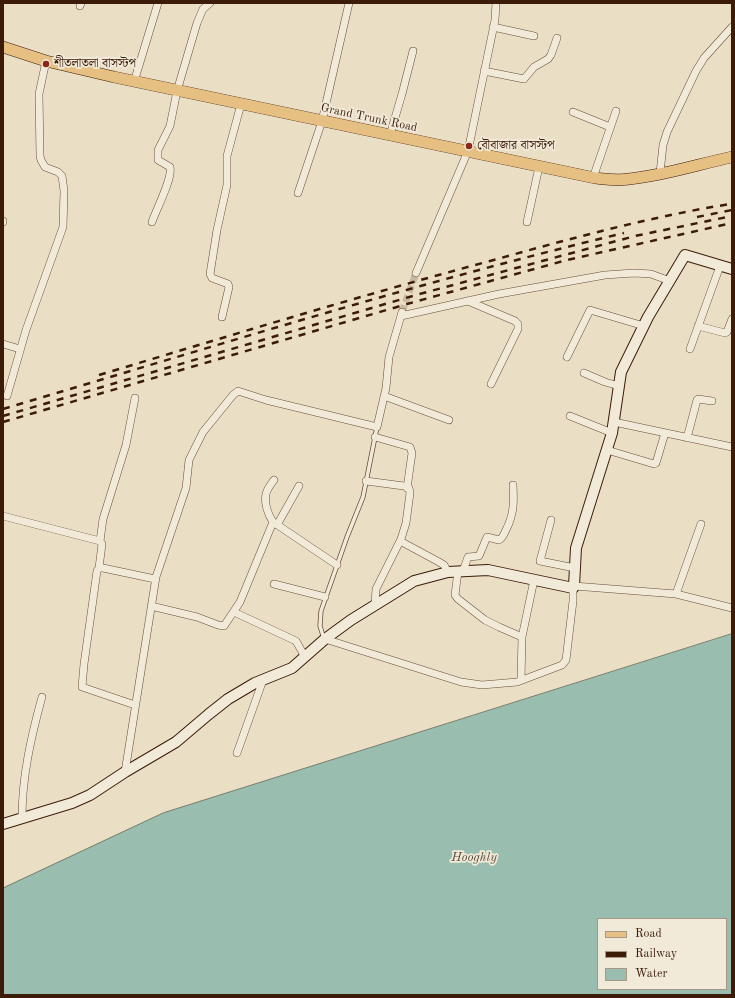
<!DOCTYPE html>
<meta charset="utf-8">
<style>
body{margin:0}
#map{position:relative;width:735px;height:998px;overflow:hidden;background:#eadfc5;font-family:"Old Standard TT",serif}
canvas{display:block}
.frame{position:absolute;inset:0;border:4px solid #3d1b09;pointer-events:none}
.legend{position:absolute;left:597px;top:918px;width:130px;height:72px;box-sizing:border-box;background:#f1ead9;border:1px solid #a99786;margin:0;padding:5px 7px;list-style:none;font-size:12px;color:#3d1b09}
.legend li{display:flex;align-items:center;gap:8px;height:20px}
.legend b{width:20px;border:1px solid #a99786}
</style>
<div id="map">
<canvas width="735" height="998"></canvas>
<div class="frame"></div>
<ul class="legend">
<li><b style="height:5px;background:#e5c082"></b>Road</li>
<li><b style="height:5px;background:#3d1b09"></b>Railway</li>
<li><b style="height:11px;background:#99bdae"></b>Water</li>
</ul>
</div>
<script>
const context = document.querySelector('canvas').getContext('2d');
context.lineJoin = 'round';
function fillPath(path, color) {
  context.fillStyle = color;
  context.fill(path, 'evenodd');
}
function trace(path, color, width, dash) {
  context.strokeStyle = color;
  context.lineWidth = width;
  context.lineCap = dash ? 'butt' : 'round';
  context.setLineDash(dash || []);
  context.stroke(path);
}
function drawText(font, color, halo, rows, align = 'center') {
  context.font = font + ' "Old Standard TT","Noto Serif Bengali",serif';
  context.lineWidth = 3.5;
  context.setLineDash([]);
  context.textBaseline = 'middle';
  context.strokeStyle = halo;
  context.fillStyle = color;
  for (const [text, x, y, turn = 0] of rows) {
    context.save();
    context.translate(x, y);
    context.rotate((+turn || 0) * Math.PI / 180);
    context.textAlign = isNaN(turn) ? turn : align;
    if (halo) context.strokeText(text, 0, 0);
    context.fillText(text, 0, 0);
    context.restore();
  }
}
const water = new Path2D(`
 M732 634V995H3V888L163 813ZM598 919H726V989H598Z`);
fillPath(water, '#99bdae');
trace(water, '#747c6c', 1);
trace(new Path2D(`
 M402 312 416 273`), '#c7b89f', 7, [7, 3.5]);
const lane = new Path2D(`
 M324 639 320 626 321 611 347 537 363 497 377 427`);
const street = new Path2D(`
 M80 6 81 3
 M493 27 534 36
 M484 71 524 79 534 67 548 59 551 55 557 38
 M134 82 158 3
 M573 112 610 127
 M390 135 402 94 413 51
 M660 173 663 145 667 132 696 71 704 58 732 27
 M593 178 616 111
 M298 193 322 121 349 3
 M3 222V221
 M152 222C156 210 173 178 170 167L158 160V150L170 126 177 91 197 23 203 9 210 3
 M527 222 539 167
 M416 273 468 151 495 20 496 3
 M468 301 515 321 518 324V329L491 384
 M401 316 499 294 605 275 634 273 651 274 670 281
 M222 317 229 287 228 284 212 278 210 274 217 230 227 185V156L241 104
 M698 326 725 333 727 332 732 319
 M3 344 20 349
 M690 349 720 266
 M567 357 590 310 644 326
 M584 373 605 382 619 386
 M7 396 26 330 63 227 64 191 62 176 58 172 45 167 41 160 40 156 39 94 46 61
 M384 396 449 420
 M570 416 612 433
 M614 422 732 447
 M375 437 410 447 412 453 407 488
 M687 438 697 400 698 399 712 401
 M607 450 654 464 656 463 665 433
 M274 480C271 484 267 489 266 494 264 503 268 515 273 522L337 565
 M366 481 404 486 409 488 410 493 406 523 401 539 376 589 375 604
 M3 516 100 541 102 544 99 568
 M551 520 540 561 575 568
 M277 525 299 486
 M100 541 103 519 126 445 135 398
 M400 541 439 562 444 565 448 572
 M458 571 455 595 458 599 485 620 499 627 522 637
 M463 571 468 557 479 556 487 537 499 540C503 538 504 534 506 530 514 514 514 503 513 485
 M274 584 325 597
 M574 586 676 594 732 608
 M676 594 701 524
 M151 606 197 617 218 625 224 626 240 602 273 522
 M234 612 296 641 305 657
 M325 639 461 682 482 685 517 682 562 665 566 660 573 601V588
 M521 680 522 637 534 580
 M135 705 82 687 84 664 97 571 99 568H103L155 579
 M237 753 263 680
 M125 772 156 577 186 488 189 460 203 432 233 395 238 391 266 400 377 427 386 388 389 357 402 312
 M22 818C22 777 31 737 42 697`);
const secondary = new Path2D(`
 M3 824 72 803 90 795 125 772 176 742 209 714 228 699 255 683 292 668 325 639 351 620 414 581 448 572 488 570 573 588 574 586 576 548 612 433 621 372 648 317 685 255 732 269`);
const primary = new Path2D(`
 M3 47 46 61 114 77 595 178C606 179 617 181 629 179 662 176 699 164 732 157`);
trace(lane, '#684c38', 5);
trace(street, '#684c38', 8);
trace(secondary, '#3d1b09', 12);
trace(primary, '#3d1b09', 12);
trace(lane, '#f1ead9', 3.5);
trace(street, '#f1ead9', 7);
trace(secondary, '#f1ead9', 10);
trace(primary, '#e5c082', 11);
trace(new Path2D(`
 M697 217 732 210
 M99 375C229 336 359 296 490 261 569 239 649 217 730 204
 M3 409C209 348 415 283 624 233
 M3 416 416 295 635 236 732 216
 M3 422 414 302 567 260 732 223`), '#3d1b09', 2.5, [7, 7]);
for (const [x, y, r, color] of [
 [46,64,4,"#8f2418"],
 [469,146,4,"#8f2418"]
]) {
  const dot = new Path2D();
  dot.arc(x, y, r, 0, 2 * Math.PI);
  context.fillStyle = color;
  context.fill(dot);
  trace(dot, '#f1ead9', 1.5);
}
drawText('12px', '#3d1b09', '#f1ead9', [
 ["শীতলাতলা বাসস্টপ",54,64],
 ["বৌবাজার বাসস্টপ",477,146]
], 'left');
drawText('12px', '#3d1b09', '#f1ead9', [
 ["Grand Trunk Road",369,118,12]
]);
drawText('italic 13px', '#594c3b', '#f1ead9', [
 ["Hooghly",474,858]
]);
</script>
